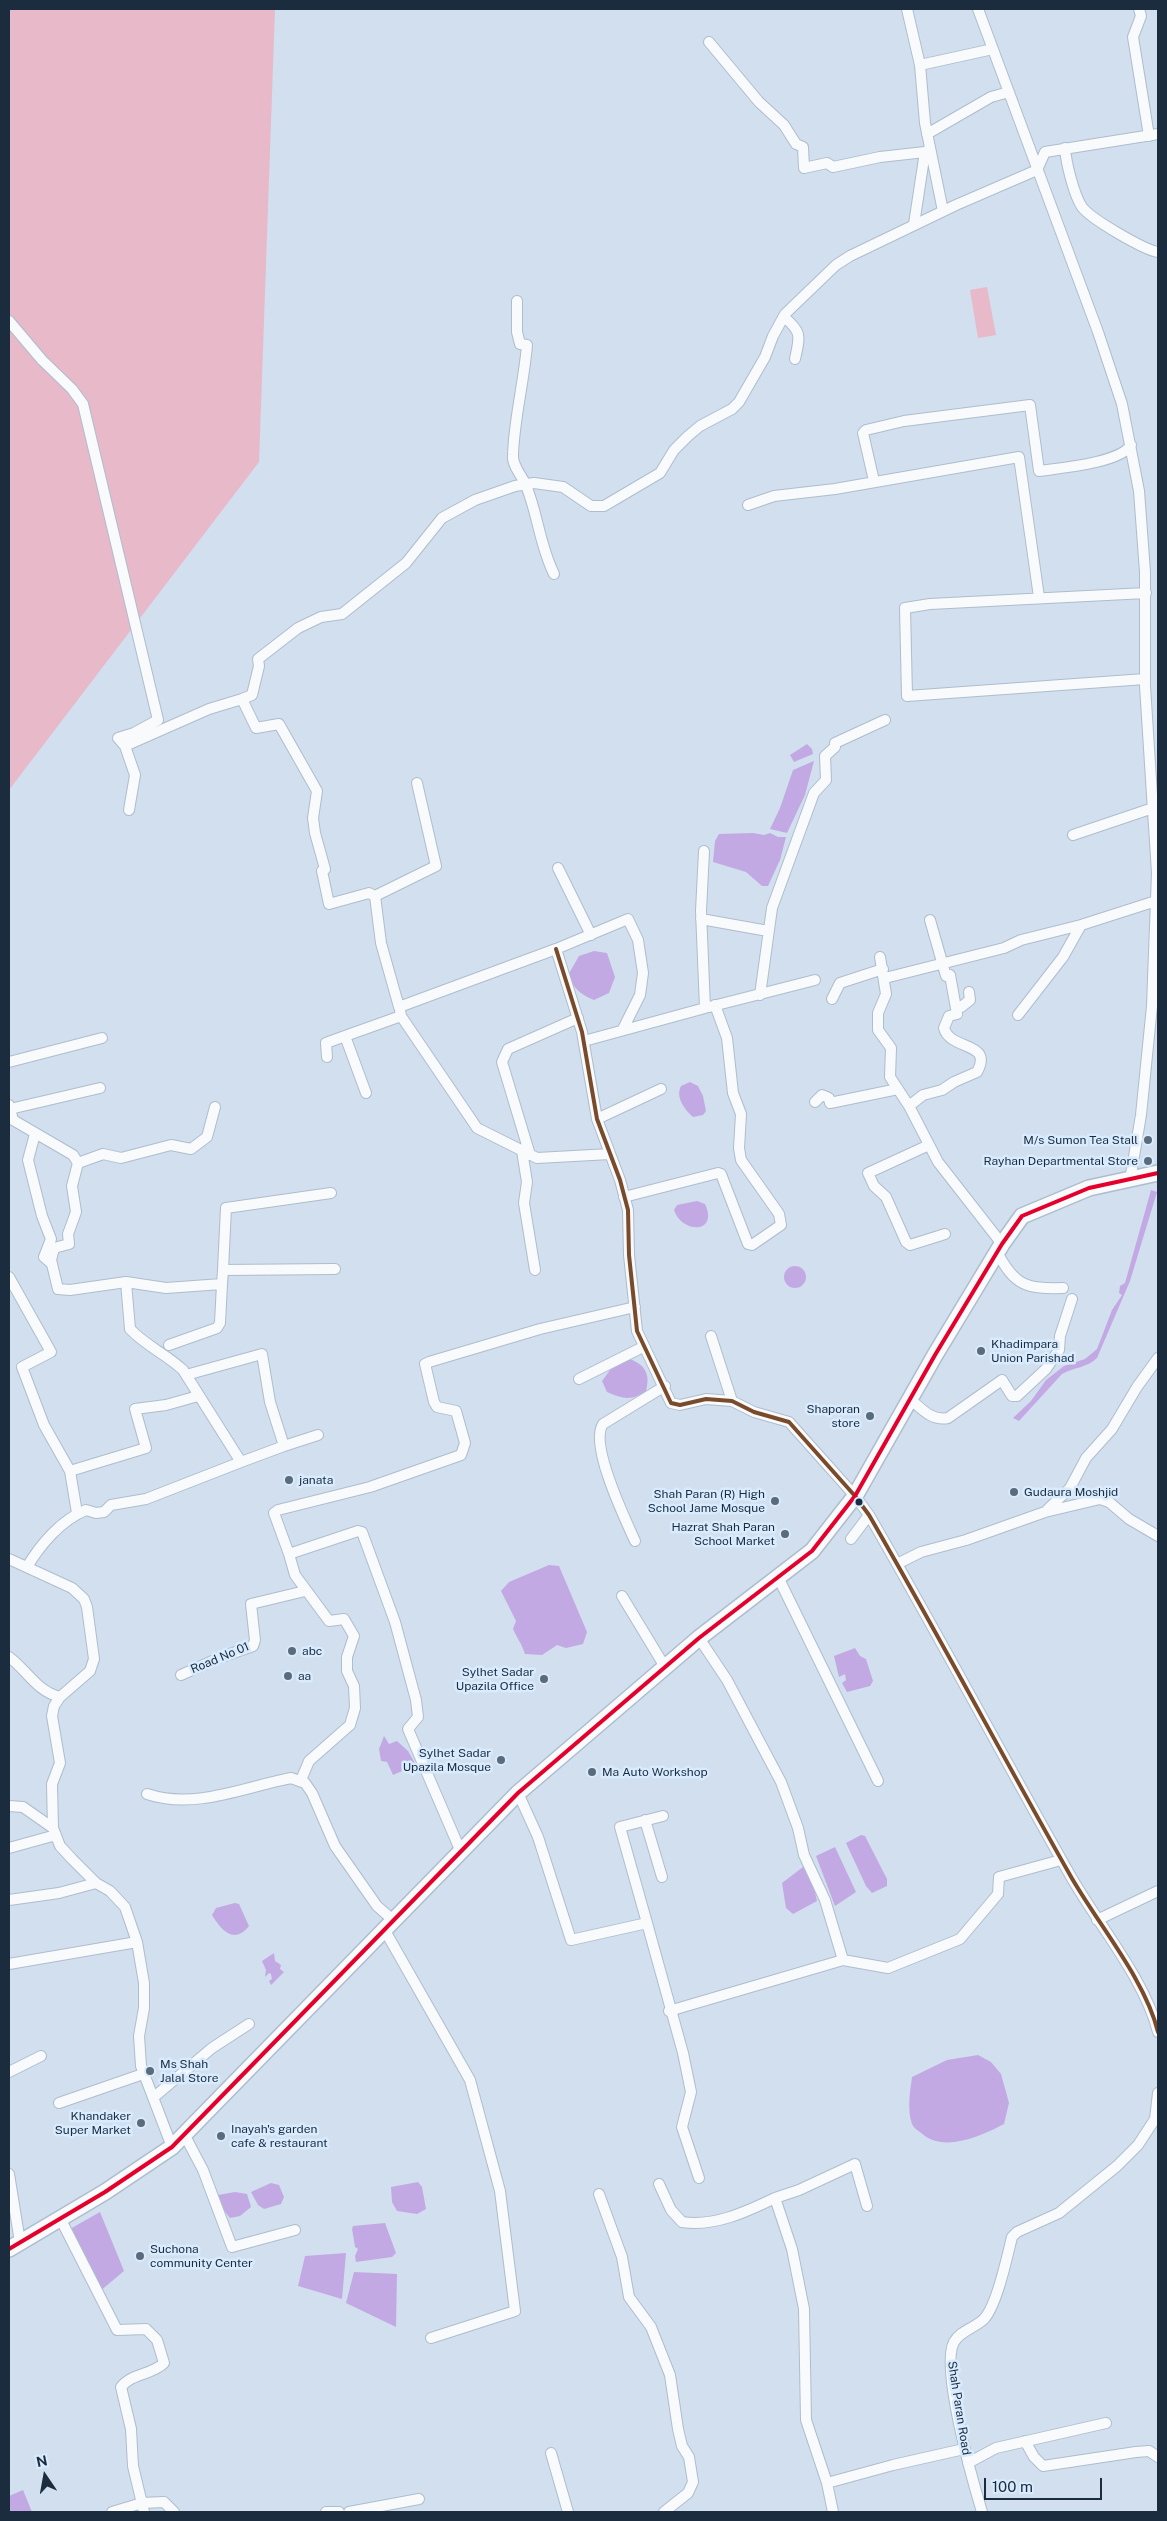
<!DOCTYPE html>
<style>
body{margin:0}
#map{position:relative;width:1167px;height:2521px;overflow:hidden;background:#d1dfee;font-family:"Public Sans",sans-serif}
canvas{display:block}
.frame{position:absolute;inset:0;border:10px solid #1a2c3e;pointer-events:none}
.north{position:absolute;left:20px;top:2451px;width:50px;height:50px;-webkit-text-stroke:4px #d9ebfe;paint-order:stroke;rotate:348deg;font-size:14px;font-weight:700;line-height:20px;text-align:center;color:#1a2c3e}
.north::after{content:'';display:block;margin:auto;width:18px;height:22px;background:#1a2c3e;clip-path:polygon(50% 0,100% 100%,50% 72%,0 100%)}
.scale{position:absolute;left:984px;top:2478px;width:118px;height:22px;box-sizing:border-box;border:2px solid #1a2c3e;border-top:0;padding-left:6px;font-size:15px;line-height:18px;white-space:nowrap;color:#1a2c3e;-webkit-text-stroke:4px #d9ebfe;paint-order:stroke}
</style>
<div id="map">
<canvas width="1167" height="2521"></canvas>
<div class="frame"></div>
<div class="north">N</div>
<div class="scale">100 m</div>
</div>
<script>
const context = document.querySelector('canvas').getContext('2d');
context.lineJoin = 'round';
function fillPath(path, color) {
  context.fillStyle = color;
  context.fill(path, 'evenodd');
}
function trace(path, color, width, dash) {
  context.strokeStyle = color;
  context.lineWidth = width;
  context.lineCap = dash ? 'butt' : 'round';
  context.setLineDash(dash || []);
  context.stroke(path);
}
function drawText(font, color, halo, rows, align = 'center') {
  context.font = font + ' "Public Sans",sans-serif';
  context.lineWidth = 5;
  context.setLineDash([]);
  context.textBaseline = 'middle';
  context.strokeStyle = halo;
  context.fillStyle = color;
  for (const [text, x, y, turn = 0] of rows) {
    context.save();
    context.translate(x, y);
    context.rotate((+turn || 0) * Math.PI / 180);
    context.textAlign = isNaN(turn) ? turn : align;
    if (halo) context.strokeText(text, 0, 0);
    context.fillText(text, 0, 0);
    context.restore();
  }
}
fillPath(new Path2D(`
 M9 9H275L259 462 9 790Z
 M987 287 996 335 978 338 970 290Z`), '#e8b9c9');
fillPath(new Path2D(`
 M807 744 812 749 813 754 794 762 790 755Z
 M814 761 805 795 787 833 770 829 780 808 793 770Z
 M753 833 764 835 770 833 778 837H786L780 860 768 886H762L746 872 713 862 715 841 719 834Z
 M594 951 607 953 615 977 609 993 594 1000C581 995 573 988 568 975L579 956Z
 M690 1082 698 1086 703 1096 706 1111 703 1115 693 1117C685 1110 675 1097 681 1086Z
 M1151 1190 1157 1192 1130 1281 1097 1358C1087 1368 1074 1367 1062 1374L1019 1421 1013 1418 1031 1401 1046 1380 1064 1366 1085 1359 1097 1349 1112 1310 1122 1295 1119 1293 1120 1286 1125 1283Z
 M697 1201 705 1204C719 1234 682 1234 674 1210L677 1205Z
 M784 1277a11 11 0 1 1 22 0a11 11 0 1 1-22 0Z
 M627 1358C644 1364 651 1372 646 1391 632 1401 623 1399 607 1392L602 1381 610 1370Z
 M549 1565 559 1566 587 1632 583 1644 566 1648 557 1645 542 1655 525 1654C522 1644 517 1638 513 1629L516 1621 501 1591 509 1582Z
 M855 1648 860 1656 866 1659 873 1681 870 1686 847 1692 842 1683 846 1680 845 1674 839 1677 834 1656Z
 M384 1736 389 1744 397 1741 408 1751 416 1765 393 1775 387 1762 381 1761 379 1749Z
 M861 1835 865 1836 887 1879V1886L872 1893 866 1886 846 1843Z
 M835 1847 856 1892 835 1906 816 1856Z
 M803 1867 810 1870 817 1901 793 1914 786 1908 782 1883Z
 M235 1903 239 1904 249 1926C234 1945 221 1930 212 1915L216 1908Z
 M274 1953 275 1961 281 1965 280 1969 284 1972 271 1985 269 1981 272 1979 271 1974 269 1973 265 1977 266 1970 262 1961Z
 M978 2055 991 2062 1001 2074 1009 2103 1004 2124C981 2136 942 2154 920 2132 917 2130 913 2127 912 2124 907 2109 910 2092 912 2077L947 2060Z
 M418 2182 422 2187 426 2209 417 2214 397 2211 392 2202 391 2187Z
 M271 2183 279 2185 284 2197 281 2204 264 2209 258 2205 251 2192Z
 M235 2192 247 2194 251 2207 240 2216 230 2218 223 2209 218 2195Z
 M100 2212 124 2271 99 2292 70 2229Z
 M385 2223 396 2253 392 2257 356 2262 355 2256 358 2249 355 2247 352 2229 353 2226Z
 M346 2253 342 2299 298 2286 305 2256Z
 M354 2272 397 2274 396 2327 346 2303Z
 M23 2490 32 2512H9V2496Z`), '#c3a9e4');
const minor = new Path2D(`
 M907 9 920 65 993 49
 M978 9 1098 332 1122 404 1139 491 1145 572V686L1157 873 1152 1006 1141 1115 1130 1180
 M1139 9 1141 16 1133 37 1149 136
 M709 42 759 102 784 125 796 144 803 147 804 168 827 163 833 167 880 157 925 152
 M920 65 925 123 943 211
 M927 134 991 97 1009 92
 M1065 148C1066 163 1074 195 1082 207 1091 219 1144 250 1158 252
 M914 224 925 152 930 149
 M517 301V332L520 344 527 345C524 382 514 419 513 455 512 465 521 475 525 483 538 513 539 544 554 574
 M784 317C802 332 800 336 795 359
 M9 321 42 360 72 389 83 404 158 720 134 733 118 738 125 746 209 709 242 699
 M874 481 863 433 866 430 904 421 1030 405 1039 471C1060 468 1120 463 1131 445
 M748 505 774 496 835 489 1019 457 1039 597
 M1145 679 907 696 905 608 930 604 1146 593
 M125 746 135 775 129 810
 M1073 835 1153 808
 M558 868 591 935
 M375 896 436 866 417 783
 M701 919 768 931
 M556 949 582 1032 597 1119 620 1180 628 1210 629 1255 637 1331 671 1403 680 1405 706 1399 732 1401 754 1412 789 1422 855 1496 869 1515C938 1634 1002 1755 1070 1875 1097 1923 1145 1979 1158 2032
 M880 957 886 994 878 1013V1030L891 1048 890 1077 909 1106 938 1162 1002 1244
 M885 978 1004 948 1021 940 1081 925
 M760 995 772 908 814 793 826 780 825 756 835 747V743L885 720
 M832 999 840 983 883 969
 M956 1006 961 1007 970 1000 969 992
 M709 1007 815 980
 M1018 1015 1063 957 1081 925 1156 901
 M401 1016 477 1128 537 1158 610 1154
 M623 1029 640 995 643 973 638 940 628 919 556 949 399 1007 381 943 375 896 369 893 329 904 322 871 325 869 315 833 313 818 317 791 279 724 256 728 242 699 252 695 259 666 258 659 298 628 321 617 342 614 406 563 442 518 475 500 515 486 534 483 563 487 591 506H604L660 473 674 450 688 436 700 426 732 409 739 402 765 357 773 336 785 314 836 265 850 256 956 205 1037 170 1045 152 1158 134
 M584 1041 705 1008 701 911 704 851
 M327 1057 326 1043 345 1036
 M9 1062 102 1038
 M366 1093 345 1036 401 1016 400 1010
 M815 1102 822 1095 829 1098 830 1103 898 1089
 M9 1105 13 1120 73 1155 78 1163 72 1186 76 1212 68 1234 69 1244 54 1248 51 1260 58 1289 70 1290 126 1282 130 1329C146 1346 166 1354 183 1370L241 1462 284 1446
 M909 1106 923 1095 942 1090 954 1082 977 1072C994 1041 950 1051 944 1028L949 1016 957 1014 950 975 946 976 930 920
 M10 1109 100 1088
 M597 1119 661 1089
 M35 1134 28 1160 42 1216 51 1239 44 1257 52 1264
 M929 1145 868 1173 874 1186 886 1197 906 1242 910 1245 945 1234
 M522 1151 527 1182 524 1203 535 1270
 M530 1155 502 1062 508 1049 578 1018
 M78 1163 103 1154 121 1158 171 1145 191 1149 207 1137 215 1107
 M624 1197 718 1173 721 1174 748 1244 752 1245 781 1225 779 1214 741 1160 739 1148 741 1114 733 1093 727 1038 715 1005
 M997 1252C1015 1286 1026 1289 1063 1288
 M223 1270 226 1208 331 1193
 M9 1277 51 1352 22 1367 44 1425 70 1471 77 1513
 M126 1282 166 1288 222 1284 223 1270 335 1269
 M711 1336 732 1401
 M169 1345 217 1328 220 1323 222 1284
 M186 1375 262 1354 270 1402 284 1446 318 1435
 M579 1379 643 1347
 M910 1399C922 1409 931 1421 948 1418L1002 1380 1012 1396H1017L1046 1369 1059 1350 1060 1336 1072 1299
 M70 1471 146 1448 135 1409 166 1405 198 1396
 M1048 1509 1070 1488 1086 1458 1112 1429 1137 1387 1158 1358
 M851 1539 869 1515
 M635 1541C625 1519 589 1444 603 1424L665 1386
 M289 1554 295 1575 329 1621 344 1619 354 1636 347 1657V1671L354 1686 355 1708 350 1725 309 1761 301 1780
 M9 1559 72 1588 84 1599 87 1607 94 1659 90 1671 60 1697 54 1706 52 1716 60 1763 52 1784 53 1828 60 1846 72 1859 96 1883 110 1891 125 1907 137 1942 144 1983V2008L139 2036 141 2066 172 2147
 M897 1564 921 1552 966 1540 1045 1512 1100 1499 1109 1502 1129 1519 1158 1536
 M27 1567C40 1545 61 1520 86 1510L96 1513 104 1512 111 1505 146 1499 241 1462
 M778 1577 878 1781
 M622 1596 665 1667
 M9 1657C27 1670 36 1691 60 1697
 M181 1675 219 1658 253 1646 255 1640 251 1604 305 1591
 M518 1793 538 1837 571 1940 647 1923 683 2053 691 2092 682 2127 699 2178
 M147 1794C195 1810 244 1787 291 1778L305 1783 312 1793 335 1846 377 1906 393 1920
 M9 1806 23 1807 53 1828
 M645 1820 662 1877
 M9 1848 56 1835
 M461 1852 408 1729 418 1717 416 1700 395 1622 362 1532 358 1531 289 1554 274 1513 278 1510 370 1487 461 1455 465 1443 456 1411 437 1407 434 1402 426 1368 425 1364 429 1362 540 1329 635 1307
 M9 1900 59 1893 96 1883
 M1097 1920 1158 1891
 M647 1923 620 1827 663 1816
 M384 1929 470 2080 500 2191 515 2311 431 2338
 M843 1960 888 1968 960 1939 998 1894 999 1877 1061 1860
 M9 1964 137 1942
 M669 2011 843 1960 825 1900 804 1855 798 1828 781 1782 727 1680 699 1638
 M9 2072 41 2056
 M154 2097 212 2048 249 2024
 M59 2103 143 2074
 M184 2134 203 2170 232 2247 295 2230
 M9 2174 20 2242
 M659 2184 671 2210 682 2222C714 2227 746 2212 775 2198
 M599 2194 622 2257 629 2297 651 2327 670 2375 678 2429 682 2446 689 2457 693 2482 688 2493 664 2512
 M867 2206 855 2164 799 2190 775 2198 792 2249 804 2309 806 2420 827 2483 893 2465 964 2449
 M60 2218 117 2330 146 2329 157 2340 164 2363C152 2375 132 2373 121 2387L131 2429 133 2466 144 2512
 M1025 2441 1034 2457 1043 2466 1136 2452 1149 2451 1158 2457
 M551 2453 568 2512
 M968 2463 996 2448 1106 2423
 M827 2483 833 2512
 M112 2512 142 2503 164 2502 174 2512
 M326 2512H339
 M349 2512 419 2499
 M982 2512C973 2482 940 2367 954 2342 961 2330 975 2328 984 2319 997 2305 1007 2257 1012 2237L1017 2232 1059 2213 1117 2166 1138 2145 1155 2119 1158 2093`);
const highway = new Path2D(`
 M9 2249 105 2192 172 2147 518 1793 699 1638 812 1551 855 1496 935 1355 1002 1244 1022 1216 1089 1188 1158 1173`);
trace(minor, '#aebdcd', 12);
trace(highway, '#aebdcd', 18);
trace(minor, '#f8fafc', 10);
trace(highway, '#f8fafc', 15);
trace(new Path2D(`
 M556 949 582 1032 597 1119 620 1180 628 1210 629 1255 637 1331 671 1403 680 1405 706 1399 732 1401 754 1412 789 1422 855 1496 869 1515C938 1634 1002 1755 1070 1875 1097 1923 1145 1979 1158 2032`), '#7a4b2a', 4);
trace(new Path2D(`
 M9 2249 105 2192 172 2147 518 1793 699 1638 812 1551 855 1496 935 1355 1002 1244 1022 1216 1089 1188 1158 1173`), '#e4002b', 4);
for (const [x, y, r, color] of [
 [1148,1140,5,"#5a6b7c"],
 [1148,1161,5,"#5a6b7c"],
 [981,1351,5,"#5a6b7c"],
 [870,1416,5,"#5a6b7c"],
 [289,1480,5,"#5a6b7c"],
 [1014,1492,5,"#5a6b7c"],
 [775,1501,5,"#5a6b7c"],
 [859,1502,4.5,"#1a2c3e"],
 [785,1534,5,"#5a6b7c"],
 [292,1651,5,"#5a6b7c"],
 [288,1676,5,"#5a6b7c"],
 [544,1679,5,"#5a6b7c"],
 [501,1760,5,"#5a6b7c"],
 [592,1772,5,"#5a6b7c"],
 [150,2071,5,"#5a6b7c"],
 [141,2123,5,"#5a6b7c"],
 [221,2136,5,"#5a6b7c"],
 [140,2256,5,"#5a6b7c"]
]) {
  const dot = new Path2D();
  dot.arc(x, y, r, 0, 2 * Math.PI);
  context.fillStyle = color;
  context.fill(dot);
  trace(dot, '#d9ebfe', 2);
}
drawText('12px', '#1a2c3e', '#d9ebfe', [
 ["M/s Sumon Tea Stall",1138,1140,"right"],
 ["Rayhan Departmental Store",1138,1161,"right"],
 ["Khadimpara",991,1344],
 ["Union Parishad",991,1358],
 ["Shaporan",860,1409,"right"],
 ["store",860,1423,"right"],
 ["janata",299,1480],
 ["Gudaura Moshjid",1024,1492],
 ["Shah Paran (R) High",765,1494,"right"],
 ["School Jame Mosque",765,1508,"right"],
 ["Hazrat Shah Paran",775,1527,"right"],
 ["School Market",775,1541,"right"],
 ["abc",302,1651],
 ["Sylhet Sadar",534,1672,"right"],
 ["Upazila Office",534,1686,"right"],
 ["aa",298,1676],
 ["Sylhet Sadar",491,1753,"right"],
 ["Upazila Mosque",491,1767,"right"],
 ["Ma Auto Workshop",602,1772],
 ["Ms Shah",160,2064],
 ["Jalal Store",160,2078],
 ["Khandaker",131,2116,"right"],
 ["Super Market",131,2130,"right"],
 ["Inayah's garden",231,2129],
 ["cafe & restaurant",231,2143],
 ["Suchona",150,2249],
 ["community Center",150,2263]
], 'left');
drawText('12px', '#1a2c3e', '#d9ebfe', [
 ["Road No 01",220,1658,-23],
 ["Shah Paran Road",959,2408,81]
]);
</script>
